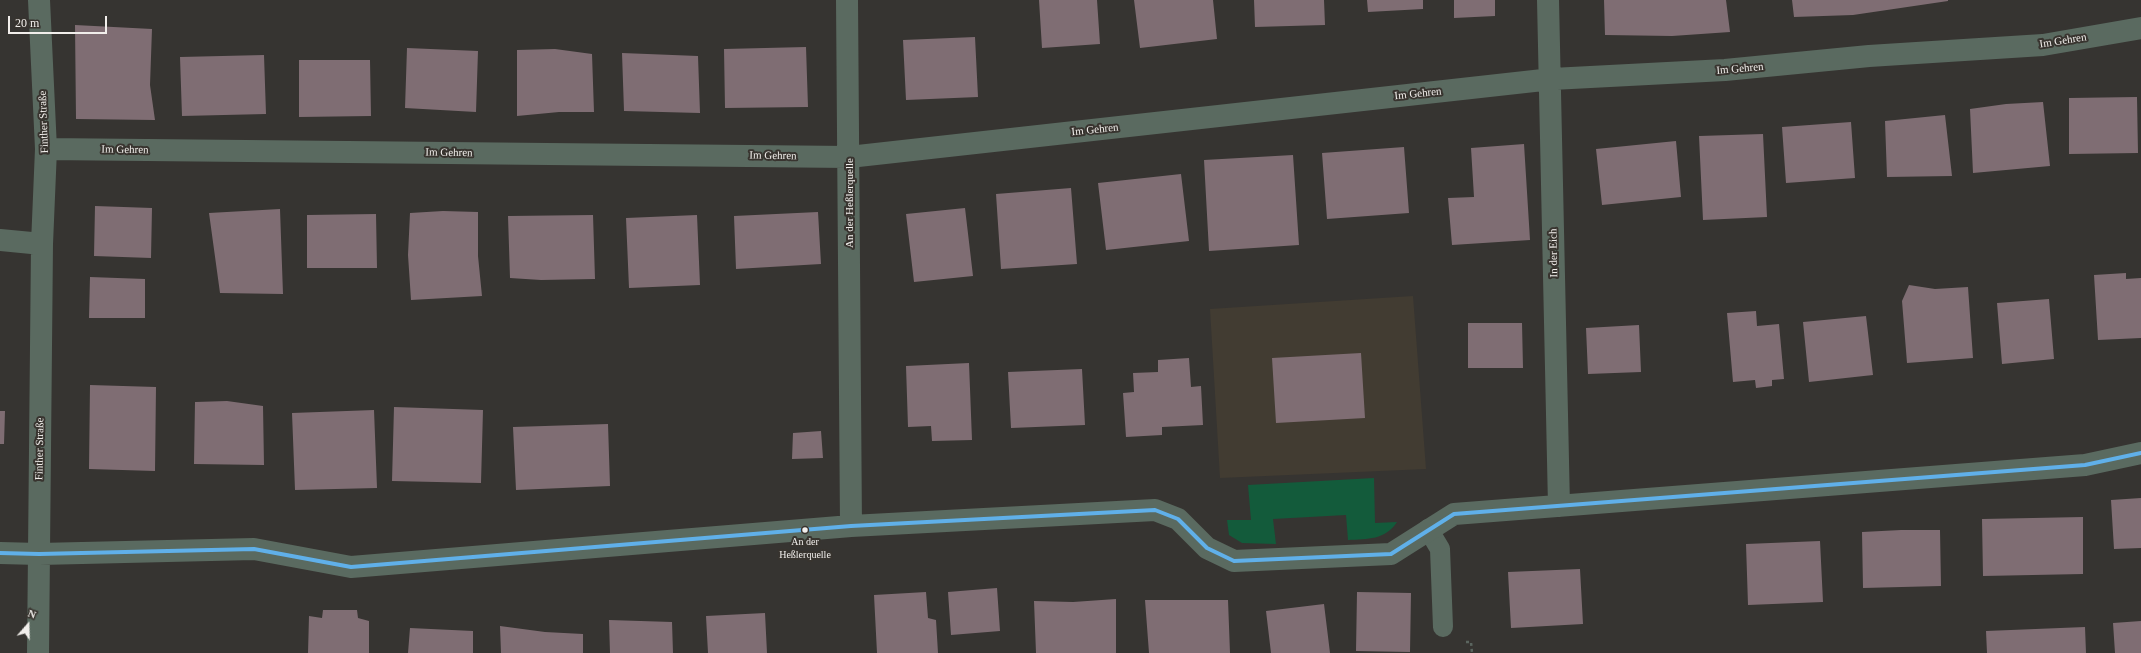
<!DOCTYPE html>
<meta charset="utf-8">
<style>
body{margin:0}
#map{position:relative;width:2141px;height:653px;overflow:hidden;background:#363431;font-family:Georgia,serif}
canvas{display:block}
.north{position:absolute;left:8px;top:605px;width:40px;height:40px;-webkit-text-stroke:3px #38342f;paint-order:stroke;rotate:20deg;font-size:11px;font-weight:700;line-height:16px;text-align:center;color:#f1eeeb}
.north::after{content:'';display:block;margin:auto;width:14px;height:18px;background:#f1eeeb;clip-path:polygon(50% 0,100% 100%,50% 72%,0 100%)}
.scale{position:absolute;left:8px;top:16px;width:99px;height:18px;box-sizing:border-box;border:2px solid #f1eeeb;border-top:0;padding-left:5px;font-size:12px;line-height:14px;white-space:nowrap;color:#f1eeeb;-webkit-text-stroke:3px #38342f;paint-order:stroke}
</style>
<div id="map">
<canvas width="2141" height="653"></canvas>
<div class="north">N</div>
<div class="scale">20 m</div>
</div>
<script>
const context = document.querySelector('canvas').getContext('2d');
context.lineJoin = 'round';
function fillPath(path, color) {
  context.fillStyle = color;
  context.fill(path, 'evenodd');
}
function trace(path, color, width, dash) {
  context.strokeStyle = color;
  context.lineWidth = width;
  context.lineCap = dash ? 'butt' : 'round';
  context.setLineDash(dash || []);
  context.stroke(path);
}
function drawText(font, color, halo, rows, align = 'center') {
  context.font = font + ' Georgia,serif';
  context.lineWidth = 4;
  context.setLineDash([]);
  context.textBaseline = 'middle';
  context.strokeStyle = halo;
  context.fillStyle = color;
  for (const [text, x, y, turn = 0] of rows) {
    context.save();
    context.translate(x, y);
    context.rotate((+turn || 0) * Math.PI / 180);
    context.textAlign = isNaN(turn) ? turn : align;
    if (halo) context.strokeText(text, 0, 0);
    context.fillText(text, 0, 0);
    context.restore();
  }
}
fillPath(new Path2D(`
 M1413 296 1426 469 1220 478 1210 309Z`), '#423c32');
fillPath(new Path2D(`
 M1374 478 1375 523 1397 522C1385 540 1368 539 1348 540L1346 515 1273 519 1276 544 1242 543 1229 535 1227 520H1251L1248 485Z`), '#135b3b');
fillPath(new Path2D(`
 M1039 0H1097L1100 44 1042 48Z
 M1134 0H1213L1217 39 1140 48Z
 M1254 0H1324L1325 25 1255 27Z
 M1367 0H1423V9L1368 12Z
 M1454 0H1495V16L1454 18Z
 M1604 0H1726L1730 32 1672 36 1605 35Z
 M1792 0H1948V1L1853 15 1794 17Z
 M75 25 152 29 150 85 155 120 76 119Z
 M975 37 978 97 906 100 903 40Z
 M806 47 808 107 725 108 724 49Z
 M407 48 478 51 476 112 405 108Z
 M555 49 592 54 594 112H559L517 116V50Z
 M622 53 698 56 700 113 624 111Z
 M264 55 266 114 182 116 180 57Z
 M299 60H370L371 116 299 117Z
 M2137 97 2138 153 2069 154V98Z
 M2043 102 2050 166 1973 173 1970 109 2006 104Z
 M1945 115 1952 176 1887 177 1885 121Z
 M1851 122 1855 178 1786 183 1782 127Z
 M1763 134 1767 217 1703 220 1699 136Z
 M1676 141 1681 197 1602 205 1596 149Z
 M1524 144 1530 240 1452 245 1448 198 1474 197 1471 148Z
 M1404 147 1409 213 1327 219 1322 153Z
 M1293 155 1299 245 1209 251 1204 160Z
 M1181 174 1189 241 1106 250 1098 183Z
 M1071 188 1077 264 1001 269 996 194Z
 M95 206 152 208 151 258 94 256Z
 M965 208 973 276 914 282 906 214Z
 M280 209 283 294 220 293 209 213Z
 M443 211 478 212V256L482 296 411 300 408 255 410 213Z
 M818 212 821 264 736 269 734 216Z
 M376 214 377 268H307V215Z
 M593 215 595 279 541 280 510 278 508 216Z
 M697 215 700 285 629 288 626 218Z
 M2126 273V279L2141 278V338L2098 340 2094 275Z
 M90 277 145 279V318H89Z
 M1909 285 1935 289 1968 287 1973 358 1907 363 1902 301Z
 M2049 299 2054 359 2002 364 1997 303Z
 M1756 311 1757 326 1779 324 1784 379 1772 380V386L1756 388 1755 380 1733 382 1727 313Z
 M1866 316 1873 375 1809 382 1803 322Z
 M1468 323H1522L1523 368H1468Z
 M1639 325 1641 372 1588 374 1586 328Z
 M1361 353 1365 418 1276 423 1272 358Z
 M1189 358 1191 387 1201 386 1203 425 1162 427V435L1126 437 1123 393 1134 392 1133 373 1158 372V360Z
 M969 363 972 440 932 441 931 426 908 427 906 366Z
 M1082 369 1085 425 1011 428 1008 372Z
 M90 385 156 387 155 471 89 469Z
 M227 401 263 406 264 465 194 464 195 402Z
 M394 407 483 410 481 483 392 481Z
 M374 410 377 488 295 490 292 413Z
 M0 411H5L4 444H0Z
 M608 424 610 486 516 490 513 427Z
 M821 431 823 458 792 459 793 433Z
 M2141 498V548L2114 549 2111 500Z
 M2083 517V574L1983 576 1982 519Z
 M1901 530H1940L1941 586 1863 588 1862 532Z
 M1820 541 1823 602 1748 605 1746 544Z
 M1580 569 1583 624 1511 628 1508 572Z
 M997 588 1000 631 951 635 948 592Z
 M926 592 928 618 936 620 938 653H877L874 595Z
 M1357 592 1411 593 1410 652 1356 651Z
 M1116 599V653H1036L1034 601 1073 602Z
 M1145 600H1228L1230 653H1149Z
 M1324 604 1330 653H1271L1266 611Z
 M323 610H357L358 618 369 621V653H308L309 616 322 618Z
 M765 613 767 653H708L706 616Z
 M609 620 672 622 673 653H610Z
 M2141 621V653H2115L2113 623Z
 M500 626 545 632 583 634V653H501Z
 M2085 627 2086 653H1987L1986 631Z
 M410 628 473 631V653H408Z`), '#7f6d73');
trace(new Path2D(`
 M1466 642H1471L1472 653`), '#5b655f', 2.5, [3, 3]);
trace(new Path2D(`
 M1428 529 1440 549 1443 627`), '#5a6a60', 20);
trace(new Path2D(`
 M847 0 851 526
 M1548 0 1559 506
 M46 149 849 157 1552 79 1725 70 1869 56 2043 45 2141 28
 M0 240 42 244
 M0 553 39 554 254 549 351 567 851 526 1155 510 1178 519 1207 548 1234 561 1391 554 1454 514 2085 465 2141 453
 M38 653 42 244 46 149 39 0`), '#5a6a60', 22);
trace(new Path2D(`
 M0 553 39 554 254 549 351 567 851 526 1155 510 1178 519 1207 548 1234 561 1391 554 1454 514 2085 465 2141 453`), '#60b0e9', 4);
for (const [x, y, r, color] of [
 [805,530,3.5,"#f1eeeb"]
]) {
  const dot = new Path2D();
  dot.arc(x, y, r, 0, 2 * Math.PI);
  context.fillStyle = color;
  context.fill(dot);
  trace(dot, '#38342f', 1.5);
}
drawText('10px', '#f1eeeb', '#38342f', [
 ["An der",805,542],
 ["Heßlerquelle",805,555]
]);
drawText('11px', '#f1eeeb', '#38342f', [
 ["Im Gehren",2063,41,-9],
 ["Im Gehren",1740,69,-5],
 ["Im Gehren",1418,94,-6],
 ["Finther Straße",44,122,-92],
 ["Im Gehren",1095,130,-6],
 ["Im Gehren",125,150,1],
 ["Im Gehren",449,153,1],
 ["Im Gehren",773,156,1],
 ["An der Heßlerquelle",850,203,-90],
 ["In der Eich",1554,253,-91],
 ["Finther Straße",40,449,-89]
]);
</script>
